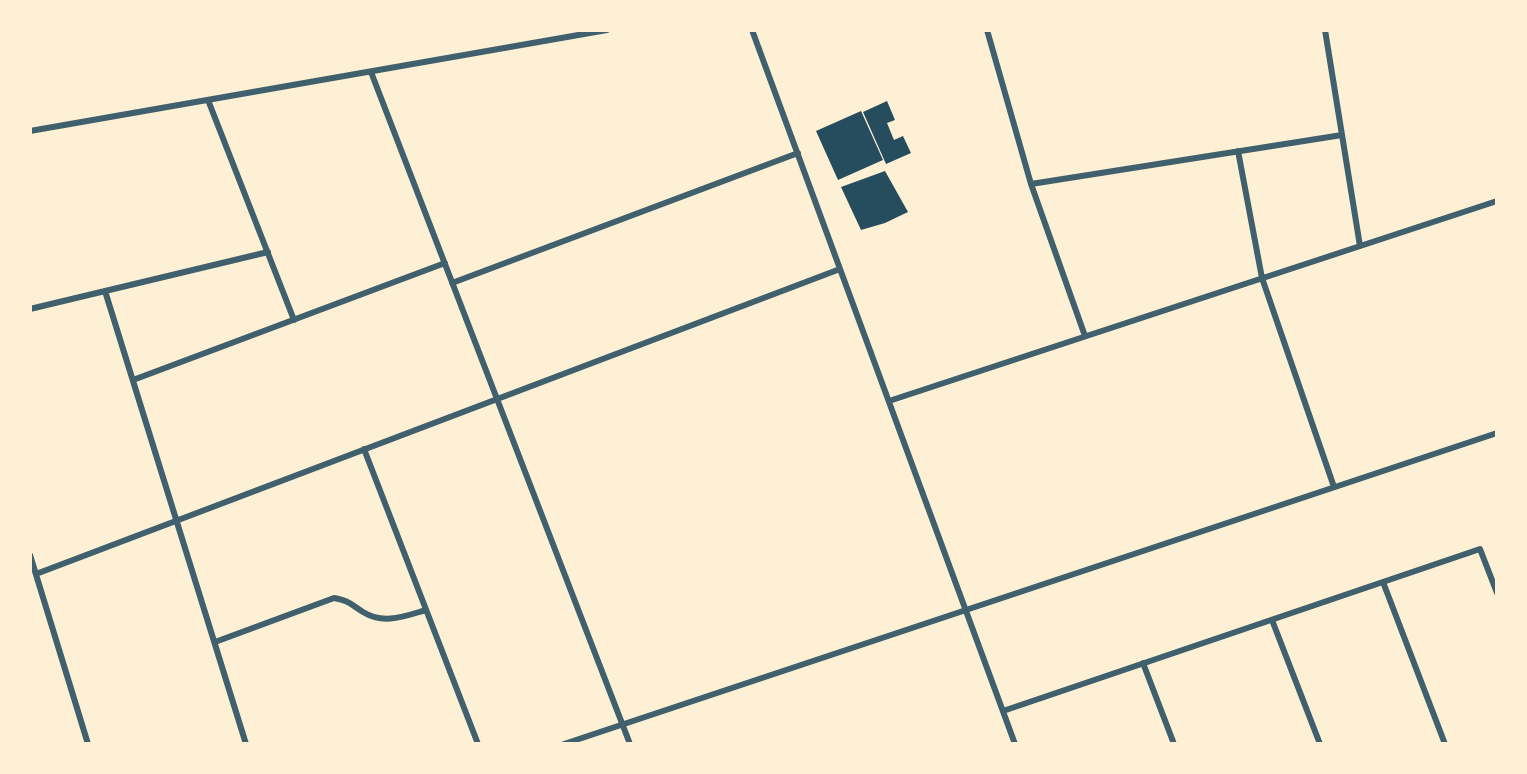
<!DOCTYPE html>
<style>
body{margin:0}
#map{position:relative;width:1527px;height:774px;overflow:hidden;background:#fdf0d5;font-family:Lora,serif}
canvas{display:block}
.frame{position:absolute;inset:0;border:32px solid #fdf0d5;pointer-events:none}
</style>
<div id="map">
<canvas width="1527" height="774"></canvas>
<div class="frame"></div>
</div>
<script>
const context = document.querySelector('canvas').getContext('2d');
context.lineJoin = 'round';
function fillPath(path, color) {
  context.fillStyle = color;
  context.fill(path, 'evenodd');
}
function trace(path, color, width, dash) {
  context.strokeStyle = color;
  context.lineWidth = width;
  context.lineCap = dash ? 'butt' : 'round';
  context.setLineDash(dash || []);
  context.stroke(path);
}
fillPath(new Path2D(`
 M887 101 895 120 887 123 894 140 903 136 911 153 886 164 863 112Z
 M861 111 883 160 838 180 816 131Z
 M885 171 908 212 885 223 861 230 841 187Z`), '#264d5e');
trace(new Path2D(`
 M752 30 1015 744
 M987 30 1031 184 1085 336
 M1325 30 1360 246
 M371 72 630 744
 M208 100 294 320
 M30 131 607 30
 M1238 151 1262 278 1334 487
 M1031 184 1342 135
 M452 283 798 153
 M105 291 246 744
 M30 309 268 252
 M133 380 445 263
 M889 401 1497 201
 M364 449 478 744
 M30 555 88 744
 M36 574 840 269
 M1383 582 1445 744
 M1272 620 1320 744
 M215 642 334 598C350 601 350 604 363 612 384 625 405 616 426 610
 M1143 663 1174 744
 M1003 711 1480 549 1497 593
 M564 744 1497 433`), '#3f606c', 6);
</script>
